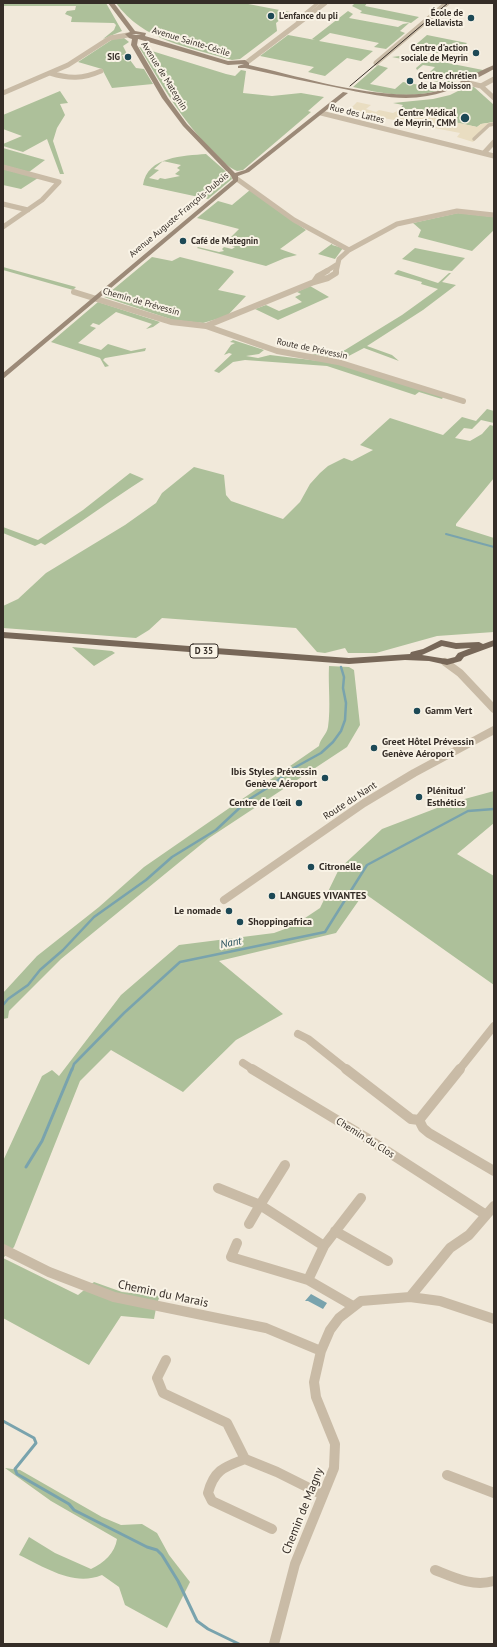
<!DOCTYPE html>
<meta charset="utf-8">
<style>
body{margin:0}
#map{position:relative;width:497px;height:1647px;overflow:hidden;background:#f1e9da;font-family:"PT Sans",sans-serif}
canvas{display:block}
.frame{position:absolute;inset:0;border:4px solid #352d27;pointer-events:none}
</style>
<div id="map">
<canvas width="497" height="1647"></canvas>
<div class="frame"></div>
</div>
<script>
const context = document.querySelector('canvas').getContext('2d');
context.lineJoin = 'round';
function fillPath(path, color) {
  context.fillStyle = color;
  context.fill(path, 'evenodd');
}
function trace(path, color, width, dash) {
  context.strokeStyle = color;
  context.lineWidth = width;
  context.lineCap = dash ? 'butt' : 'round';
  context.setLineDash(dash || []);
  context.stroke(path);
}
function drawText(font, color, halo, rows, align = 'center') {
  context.font = font + ' "PT Sans",sans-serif';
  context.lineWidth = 4;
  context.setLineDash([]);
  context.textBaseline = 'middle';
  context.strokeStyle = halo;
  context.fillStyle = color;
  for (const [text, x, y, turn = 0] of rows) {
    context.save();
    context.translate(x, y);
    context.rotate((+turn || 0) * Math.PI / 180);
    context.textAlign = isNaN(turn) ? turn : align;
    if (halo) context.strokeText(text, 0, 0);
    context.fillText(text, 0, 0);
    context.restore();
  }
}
fillPath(new Path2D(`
 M3 3H106L122 31 103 39 114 30 116 25 114 23 71 22 72 17 65 14 67 11 75 10 76 6H3Z
 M116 3H243L290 12 276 23 277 31 240 59 232 60C189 47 143 41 116 3Z
 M355 3H367L365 6 419 17 411 23 360 13 362 11 352 6Z
 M348 11 353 14 349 18 398 27 403 24 409 23 400 31 405 33 386 49 374 47 379 43 330 33 319 41 373 51 361 61 347 58 325 76 308 72 314 67 260 56 288 35 315 40 312 39Z
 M427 35 467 43 460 50 445 47 438 53 412 48Z
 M124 38 129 42 123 46 127 54 122 55 125 60H130L136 68 144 69 153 84 112 88 102 69 78 62 113 39Z
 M139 47 226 74 235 76 241 70 246 71 243 93 272 96 301 93 324 97 308 111 311 112 243 170 237 171C227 167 220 158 213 151 181 120 162 85 139 47Z
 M407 55 483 70 476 74 449 76 448 78H462L449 84 418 78 423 73 428 74 435 67 423 65 417 70 416 68 422 63 392 57Z
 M378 65 388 68 370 84 395 89 403 82 431 87 438 83 452 86C417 100 388 95 353 87Z
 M468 86 474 87 494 105V122L481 124 477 127 399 110 403 105 393 103 433 99 450 95Z
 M60 91 68 103 60 104 65 115 57 128 53 141 64 174H60L47 139 23 152 3 146V144L22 136 3 129V115Z
 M3 148 45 160 29 172 3 165Z
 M206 154 231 176 232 179 208 199 143 185C147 156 184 156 206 154ZM163 161 181 165 177 168 180 170 175 174 180 176 165 179 160 178 158 180 149 178 159 170 154 169Z
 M3 169 38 178 21 189 3 185Z
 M250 190 306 230 280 249 297 255 285 258 266 266 197 248 198 247 219 252 224 251 222 249 224 247 232 249 235 247 224 244 239 229 197 218 218 201 232 205Z
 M458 213 494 217V230L472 251 418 237 421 230 413 223Z
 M333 243 332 245 343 248 335 259 318 254Z
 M415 248 465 258 452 271 443 270 402 259Z
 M152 257 172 261 180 257 232 270 234 272 218 290 246 296 227 316 203 323 173 320 104 297Z
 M3 267 76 287 73 290 3 270Z
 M398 270 438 283 449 273H451L442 282 456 285 423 310 367 346 392 355 399 361 364 348 343 359 310 354H331L345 350 402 315 438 289 421 284 422 282 394 274Z
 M310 286 329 297 278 320 255 309 266 305 279 311 302 302 295 297 301 294 297 292Z
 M98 302 160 322 153 327 146 329 152 324 116 312 99 325 93 323 90 326 96 328 78 343 101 350 108 344 131 351 146 348 145 351 105 358 103 360 109 366 105 367 100 358 51 342Z
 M233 340 264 350 259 354 246 356 258 358 270 355 336 363 443 397 442 399 419 392 415 395 327 366 245 360 233 362 219 373 214 371 232 354 229 353 224 355 231 345 235 343 230 342Z
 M487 409 494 411V423L481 420 472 429 464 428 455 438 470 441 482 434 490 425 494 426V478L456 524V526L494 538V632L437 636 376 653H348L345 648 325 653 317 652 296 628 162 618 149 630 136 638 3 628V606L18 599 46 573 125 525 156 503 162 493 194 467 224 475 226 495 231 501 283 519 300 502 310 484 320 473 328 466 344 458 352 461 373 450 360 445 390 418 443 435 462 417 476 421Z
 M130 473 144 479C111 500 79 524 45 545L41 543 35 546 3 533V527L38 540 83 510Z
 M72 647 112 651 115 653 94 666Z
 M329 666 349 667 354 670 360 725 347 747 209 838 61 959 9 1011 8 1018 3 1019V993L37 956 99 907 144 867 319 746C320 739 327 734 328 727 331 707 328 686 329 666Z
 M494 791V823L457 854 494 876V985L364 893 336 933 219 961 283 1014 236 1040 183 1092 111 1050 80 1081 14 1247 3 1258 78 1295 94 1282 122 1292 160 1296 157 1303 154 1319 121 1316 89 1365 3 1318V1161L42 1076 52 1070 59 1076 121 995 179 945 274 933 293 926 320 908 339 869 382 829 450 803Z
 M5 1468 20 1470 102 1517 121 1525 142 1524 157 1533 169 1555 190 1582 167 1628 125 1605 119 1587 102 1575C73 1587 45 1567 19 1555L29 1537 55 1553 91 1569C104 1563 115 1553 117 1539L51 1501Z`), '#adc09a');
fillPath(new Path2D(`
 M357 102 371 105 366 109 376 112 379 110 393 113 399 110 477 127 481 124 494 122V126L488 127 473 142 457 137 460 133 348 111Z`), '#e9ddc1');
fillPath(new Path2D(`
 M311 1294 327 1303 323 1309 308 1301H305Z`), '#79a3ad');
trace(new Path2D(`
 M446 534 494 547`), '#79a3ad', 2);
trace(new Path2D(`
 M3 1005 8 999 28 985 40 970 63 950 94 917 146 880 172 857 216 830 248 800 272 785 292 769 321 753 333 742 341 731 345 720 346 703 343 688 344 677 341 667
 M72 1070 74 1064 124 1013 180 962 325 932 367 865 468 811 494 809`), '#79a3ad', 2.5);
trace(new Path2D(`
 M26 1167 42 1141 72 1069
 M3 1421 34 1438 36 1443 15 1469 17 1474 69 1504 74 1510 147 1547 157 1550 162 1555 178 1581 197 1621 208 1629 239 1644`), '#79a3ad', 3);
trace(new Path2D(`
 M297 20 318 3
 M474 139 489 125 494 124`), '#c9bba6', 3.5);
trace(new Path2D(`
 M246 63 325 3
 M376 63 447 3
 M50 73C69 79 83 79 101 71
 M469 83 481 86 494 79
 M481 86 494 98
 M3 93 68 65 110 38 128 35
 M321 113 494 156
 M484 153 494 142
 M3 167 59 182 42 200 3 227
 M237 179 294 220 349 250 339 259 336 272
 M3 204 28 210
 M349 250 397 224 457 211 494 215
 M325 272 336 265`), '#c9bba6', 5);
trace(new Path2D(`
 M314 282 318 276 327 271
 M74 292 171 322 206 326 277 351 338 362 463 401
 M206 326 314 282 328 278 336 273V271`), '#c9bba6', 6);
trace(new Path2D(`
 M445 662 460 673 494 709
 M224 900 364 803 414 773 494 730
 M298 1034 308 1039 347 1070
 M243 1063 254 1070
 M459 1070 494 1026`), '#c9bba6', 8);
trace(new Path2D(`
 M252 1069 365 1137 486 1215
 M346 1069 411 1119 419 1120
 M460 1069 419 1120 423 1128 429 1133 494 1171
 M285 1165 260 1205 324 1246
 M218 1188 260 1205 249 1224
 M335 1231 388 1261
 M237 1243 231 1257 308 1280
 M3 1249 49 1272 114 1297 266 1328 321 1351
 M410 1297 450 1248 469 1235 494 1206
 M353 1306 308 1280 324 1246 361 1198
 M166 1360 157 1378 163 1393 227 1423 245 1459 277 1472 323 1495
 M245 1459C224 1467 214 1470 208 1493L212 1501 272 1529
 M447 1475 494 1493
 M435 1570C455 1578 473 1587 494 1581
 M274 1644 295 1564 334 1468 335 1444 316 1397 314 1382 321 1351 330 1330 339 1318 361 1301 410 1297 440 1301 494 1319`), '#c9bba6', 10);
fillPath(new Path2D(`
 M108 3H114L135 31 146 33 145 36 228 61 245 60 249 63V65C302 77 387 104 438 91 458 85 475 72 494 65V69C472 81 451 92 427 96 401 101 373 95 349 90 314 83 280 76 245 68H238V66L244 64 228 65 138 39 137 45 168 98 187 124 235 173 245 170 343 92 348 93 249 172 238 176V181L3 379V373L233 180 231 176 183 126 162 98 131 45 132 39 129 38 125 34 130 32ZM136 34 141 35H132Z`), '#9c8a78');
fillPath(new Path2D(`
 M3 632 349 658 410 654 411 652 423 649 441 640 456 643 479 642 483 644 494 640V646L464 657 461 661 447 665 429 661 405 660 349 664 3 638ZM442 646 456 649 471 648 458 653 455 657 447 659 422 655Z`), '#776758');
trace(new Path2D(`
 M350 86 448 3`), '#352d27', 1);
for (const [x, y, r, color] of [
 [271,16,4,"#1d4956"],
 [471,18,4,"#1d4956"],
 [476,53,4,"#1d4956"],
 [128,57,4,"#1d4956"],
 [410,81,4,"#1d4956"],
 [465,118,5,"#1d4956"],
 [183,241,4,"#1d4956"],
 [417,711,4,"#1d4956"],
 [374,748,4,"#1d4956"],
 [325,778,4,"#1d4956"],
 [419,797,4,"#1d4956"],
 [299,803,4,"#1d4956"],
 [311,867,4,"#1d4956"],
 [272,896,4,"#1d4956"],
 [229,911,4,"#1d4956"],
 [240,922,4,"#1d4956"]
]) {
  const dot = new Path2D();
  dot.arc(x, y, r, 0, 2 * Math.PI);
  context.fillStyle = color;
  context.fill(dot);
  trace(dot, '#f9f3e6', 1.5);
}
drawText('bold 9px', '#352d27', '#f9f3e6', [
 ["École de",463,13],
 ["Bellavista",463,23],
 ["L'enfance du pli",279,16,"left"],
 ["Centre d'action",468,48],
 ["sociale de Meyrin",468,58],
 ["SIG",120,57],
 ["Centre chrétien",418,76,"left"],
 ["de la Moisson",418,86,"left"],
 ["Centre Médical",456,113],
 ["de Meyrin, CMM",456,123],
 ["Café de Mategnin",191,241,"left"]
], 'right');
drawText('9px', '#352d27', '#f9f3e6', [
 ["Avenue Sainte-Cécile",191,42,17],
 ["Avenue de Mategnin",164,76,58],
 ["Rue des Lattes",357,114,14],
 ["Avenue Auguste-François-Dubois",179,215,-40],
 ["Chemin de Prévessin",141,302,16],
 ["Route de Prévessin",312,349,12]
]);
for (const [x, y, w] of [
 [204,651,28]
]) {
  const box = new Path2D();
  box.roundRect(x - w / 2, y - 7, w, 14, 3);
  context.fillStyle = '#f9f3e6';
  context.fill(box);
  trace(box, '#352d27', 1);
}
drawText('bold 9px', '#352d27', null, [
 ["D 35",204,651]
]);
drawText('bold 10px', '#352d27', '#f9f3e6', [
 ["Gamm Vert",425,711],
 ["Greet Hôtel Prévessin",382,742],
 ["Genève Aéroport",382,754],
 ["Ibis Styles Prévessin",317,772,"right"],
 ["Genève Aéroport",317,784,"right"],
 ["Plénitud'",427,791],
 ["Esthétics",427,803],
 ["Centre de l'œil",291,803,"right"],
 ["Citronelle",319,867],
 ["LANGUES VIVANTES",280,896],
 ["Le nomade",221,911,"right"],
 ["Shoppingafrica",248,922]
], 'left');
drawText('10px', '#352d27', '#f9f3e6', [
 ["Route du Nant",350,801,-33],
 ["Chemin du Clos",365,1138,32]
]);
drawText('italic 11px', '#1d4956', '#f9f3e6', [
 ["Nant",231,943,-11]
]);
drawText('12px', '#352d27', '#f9f3e6', [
 ["Chemin du Marais",163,1294,12],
 ["Chemin de Magny",303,1511,-68]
]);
</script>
